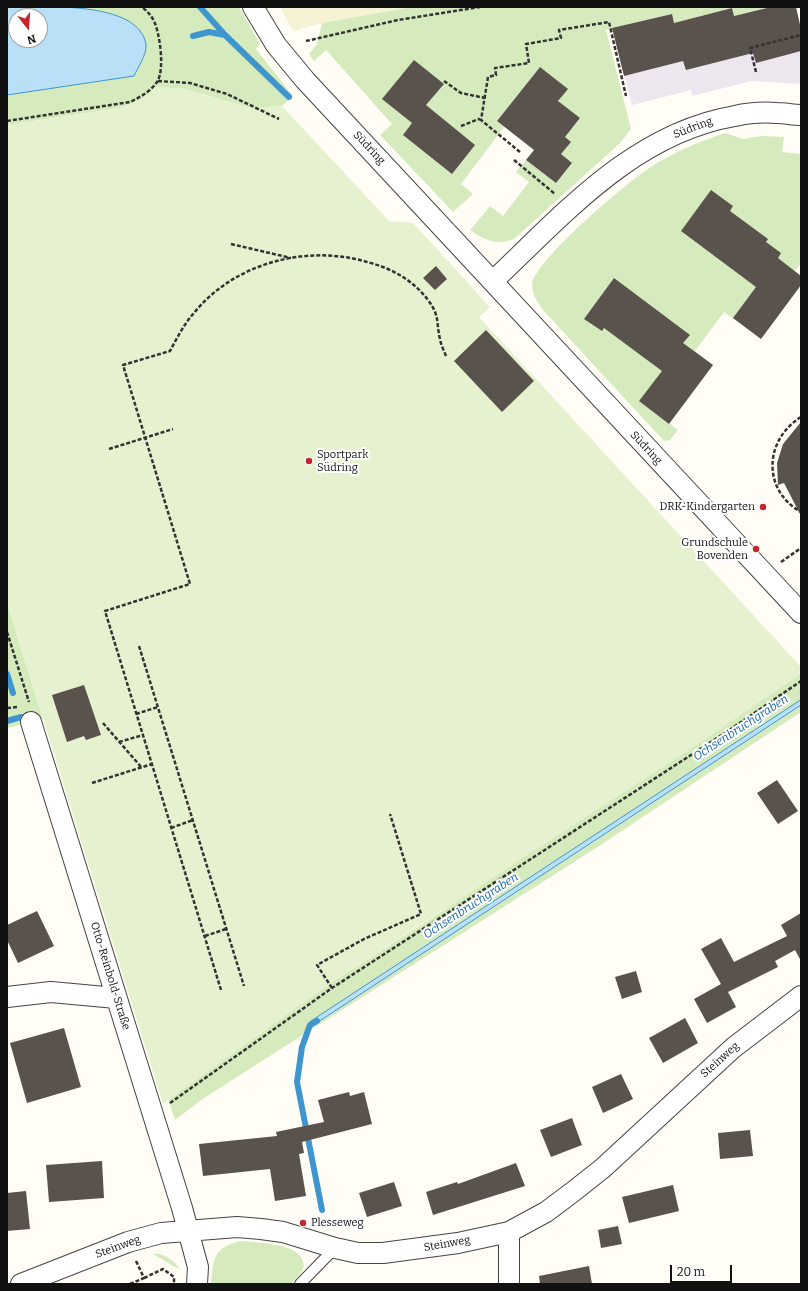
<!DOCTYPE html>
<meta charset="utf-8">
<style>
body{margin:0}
#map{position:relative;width:808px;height:1291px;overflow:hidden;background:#fffdf5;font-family:Bitter,serif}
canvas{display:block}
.frame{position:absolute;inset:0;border:8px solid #111;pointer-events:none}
.north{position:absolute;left:8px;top:8px;width:40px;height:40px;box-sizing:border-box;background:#fff;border:1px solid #a0a0a0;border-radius:50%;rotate:163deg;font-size:11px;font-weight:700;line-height:16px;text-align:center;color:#111}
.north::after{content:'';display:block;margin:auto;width:14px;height:18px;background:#c4262e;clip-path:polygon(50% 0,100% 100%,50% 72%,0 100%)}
.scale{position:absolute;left:670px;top:1265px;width:62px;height:18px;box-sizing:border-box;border:2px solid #111;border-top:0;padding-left:5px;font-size:12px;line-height:14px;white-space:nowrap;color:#111;-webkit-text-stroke:3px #fff;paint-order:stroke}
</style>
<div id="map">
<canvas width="808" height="1291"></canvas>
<div class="frame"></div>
<div class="north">N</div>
<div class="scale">20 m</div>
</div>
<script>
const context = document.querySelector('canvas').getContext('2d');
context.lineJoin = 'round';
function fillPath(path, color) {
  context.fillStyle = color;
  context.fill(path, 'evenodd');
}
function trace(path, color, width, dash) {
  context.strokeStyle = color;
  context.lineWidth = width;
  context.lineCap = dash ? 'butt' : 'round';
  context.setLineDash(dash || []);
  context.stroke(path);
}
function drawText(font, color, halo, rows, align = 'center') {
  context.font = font + ' Bitter,serif';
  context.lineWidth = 4;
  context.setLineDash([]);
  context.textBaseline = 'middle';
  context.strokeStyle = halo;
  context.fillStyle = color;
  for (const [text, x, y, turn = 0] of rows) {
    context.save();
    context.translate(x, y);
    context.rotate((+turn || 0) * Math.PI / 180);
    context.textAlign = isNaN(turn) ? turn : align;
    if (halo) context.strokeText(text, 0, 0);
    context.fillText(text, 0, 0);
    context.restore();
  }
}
fillPath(new Path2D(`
 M801 32V84L751 81 692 96 691 90 632 105 620 59Z`), '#eee6ef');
fillPath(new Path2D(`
 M280 7H412L322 23 293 31Z`), '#f6f3d4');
fillPath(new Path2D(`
 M7 7H239L260 44 256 49 293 96 282 106 250 108 185 89 156 87C146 99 134 104 119 108L7 125ZM16 16H40V40H16Z
 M412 7H771L734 16 732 8 674 23 671 14 606 30 631 129 620 143 514 239C497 246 484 240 470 230L490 206 503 216 529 182 516 172 526 160 556 183 572 164 561 154 565 137 580 119 558 101 567 89 540 67 497 121 504 127 461 184 473 194 453 212 380 135 392 124 326 50 314 61 309 54 317 44 322 23Z
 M725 133 743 139 761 136 784 137 782 152 801 154V263L795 271 801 276V285L761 339 724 312 695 351 713 365 669 423 678 430 670 440 664 441 543 310C538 302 532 295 532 285 532 263 629 180 651 167 674 152 698 142 725 133Z
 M7 603 43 719 7 728Z
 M801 667V712L596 848 204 1098 175 1120 168 1099 326 986 432 918Z
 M243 1241C259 1243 297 1243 303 1261 304 1265 304 1269 301 1273 298 1277 294 1280 290 1284H211C213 1258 215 1245 243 1241Z
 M153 1254C164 1252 175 1261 180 1270Z`), '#d5ebbd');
fillPath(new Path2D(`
 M156 87 185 89 250 108 282 106 389 221 413 223 490 307 479 317 801 667V674L692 748 326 986 163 1104 7 603V125L119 108C134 104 146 99 156 87Z`), '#e6f2cf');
const water = new Path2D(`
 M7 7C42 7 140 0 146 45 147 54 138 67 134 76L7 95ZM16 16H40V40H16Z
 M801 700V705L312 1026 310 1025V1022Z`);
fillPath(water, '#b9e0f7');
trace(water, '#3f96cf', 1);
trace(new Path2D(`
 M200 7 225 35
 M193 36 209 32 225 35 289 97
 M7 674 13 693
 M7 721 21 717
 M317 1021 310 1025 302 1047 297 1082 322 1210`), '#3f96cf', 6);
fillPath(new Path2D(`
 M771 7H796L801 29V51L756 63 753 53 686 70 683 61 624 76 612 28 672 14 674 23 732 8 734 16Z
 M414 60 444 84 426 105 475 145 452 174 403 135 412 123 382 99Z
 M540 67 568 89 558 101 580 118 565 137 571 142 561 154 572 163 556 183 526 160 534 150 497 121Z
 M711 190 733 206 730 211 768 239 766 242 781 253 778 258 801 276V285L761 339 733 318 756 287 681 231Z
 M436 266 447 279 435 290 423 278Z
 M614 278 690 335 683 343 713 365 669 424 639 401 662 371 604 328 602 331 584 319Z
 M486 330 534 381 502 412 454 361Z
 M801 422V516L784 483 778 485 777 463 783 444Z
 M84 685 101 735 86 740 84 736 67 742 52 695Z
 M777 780 798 811 778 824 757 793Z
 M37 911 54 946 18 963 7 940V925Z
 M801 913V961L795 950 775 961 778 967 728 992 736 1007 707 1023 694 999 721 984 701 949 721 938 734 962 787 936 781 925Z
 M636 971 642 992 622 999 615 977Z
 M685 1018 698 1043 663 1063 649 1038Z
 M64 1028 81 1087 27 1103 10 1043Z
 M621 1074 633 1099 603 1113 592 1087Z
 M349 1092 350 1096 364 1092 372 1124 302 1142 304 1153 299 1154 306 1196 275 1201 270 1169 203 1176 199 1144 277 1136 276 1132 324 1122 318 1100Z
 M572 1118 582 1145 551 1157 540 1130Z
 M750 1130 753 1156 720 1159 718 1133Z
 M102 1161 104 1198 49 1202 46 1165Z
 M516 1163 525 1186 433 1215 426 1192 457 1182 458 1184Z
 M394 1182 402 1206 367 1217 359 1193Z
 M673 1185 679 1211 629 1223 622 1197Z
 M26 1191 30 1229 7 1231V1193Z
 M618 1226 622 1244 601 1248 598 1230Z
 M589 1266 592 1284H540L539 1276Z`), '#5a524d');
const service = new Path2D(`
 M300 1284 335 1248`);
const minor = new Path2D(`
 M253 7 276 45 305 80 801 613
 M493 281C564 214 634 133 735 116 748 113 763 112 777 113 785 113 793 115 801 115
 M31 722 182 1208 198 1267 197 1284
 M7 997 51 992 116 998
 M21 1284 128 1242 161 1233 237 1227 261 1229 283 1232 335 1248 358 1253H383L458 1243 509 1232 546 1212 574 1191 603 1168 733 1048 801 996
 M509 1284V1232`);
trace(service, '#444', 12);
trace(minor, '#444', 22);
trace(new Path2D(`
 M306 41 398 20 480 7
 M756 72 750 48 801 35
 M158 81 190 83 227 94 279 119
 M444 81 461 93 485 98
 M7 121 130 102C140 97 150 92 157 82 165 70 160 34 154 21 151 15 147 11 142 7
 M461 126 479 119 481 120
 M520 152 481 120 488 77 496 75 495 68 529 63 526 44 561 38 559 30 609 22 626 96
 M514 160 555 194
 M231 244 291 258
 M801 417C764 440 762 490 801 512
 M109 449 173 429
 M781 562 801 548
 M7 632 29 702
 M139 646 244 986
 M7 708 18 707
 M136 714 158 707
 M103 723 142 768
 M119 742 143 735
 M92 783 152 764
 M171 828 193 820
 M205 936 226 929
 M332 988 317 965 364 939 421 914 390 814
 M221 990 105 611 190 584 123 365 170 351C177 338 184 324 194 313 234 263 307 244 367 262 391 268 413 280 428 300 440 316 436 322 440 339 441 345 444 351 446 356
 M170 1103 332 988 728 731 801 681
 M144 1278 163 1269 174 1277V1284
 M130 1284 144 1278 136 1261`), '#333', 2.5, [4, 2]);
trace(service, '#fff', 10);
trace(minor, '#fff', 20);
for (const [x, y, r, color] of [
 [309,461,4,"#c4262e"],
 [763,507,4,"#c4262e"],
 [756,549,4,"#c4262e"],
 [303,1223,4,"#c4262e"]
]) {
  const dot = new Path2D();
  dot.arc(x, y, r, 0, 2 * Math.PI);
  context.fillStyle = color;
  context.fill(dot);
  trace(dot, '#fff', 1.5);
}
drawText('11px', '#111', '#fff', [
 ["Südring",693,128,-21],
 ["Südring",369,148,47],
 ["Südring",646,448,47],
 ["Otto-Reinbold-Straße",110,976,73],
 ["Steinweg",720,1060,-42],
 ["Steinweg",447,1244,-10],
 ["Steinweg",118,1247,-20]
]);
drawText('11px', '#111', '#fff', [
 ["Sportpark",317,455],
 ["Südring",317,468],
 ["DRK-Kindergarten",755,507,"right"],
 ["Grundschule",748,543,"right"],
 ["Bovenden",748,556,"right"],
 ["Plesseweg",311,1223]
], 'left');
drawText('italic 12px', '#1768a6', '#fff', [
 ["Ochsenbruchgraben",741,728,-33],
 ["Ochsenbruchgraben",471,906,-33]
]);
</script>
